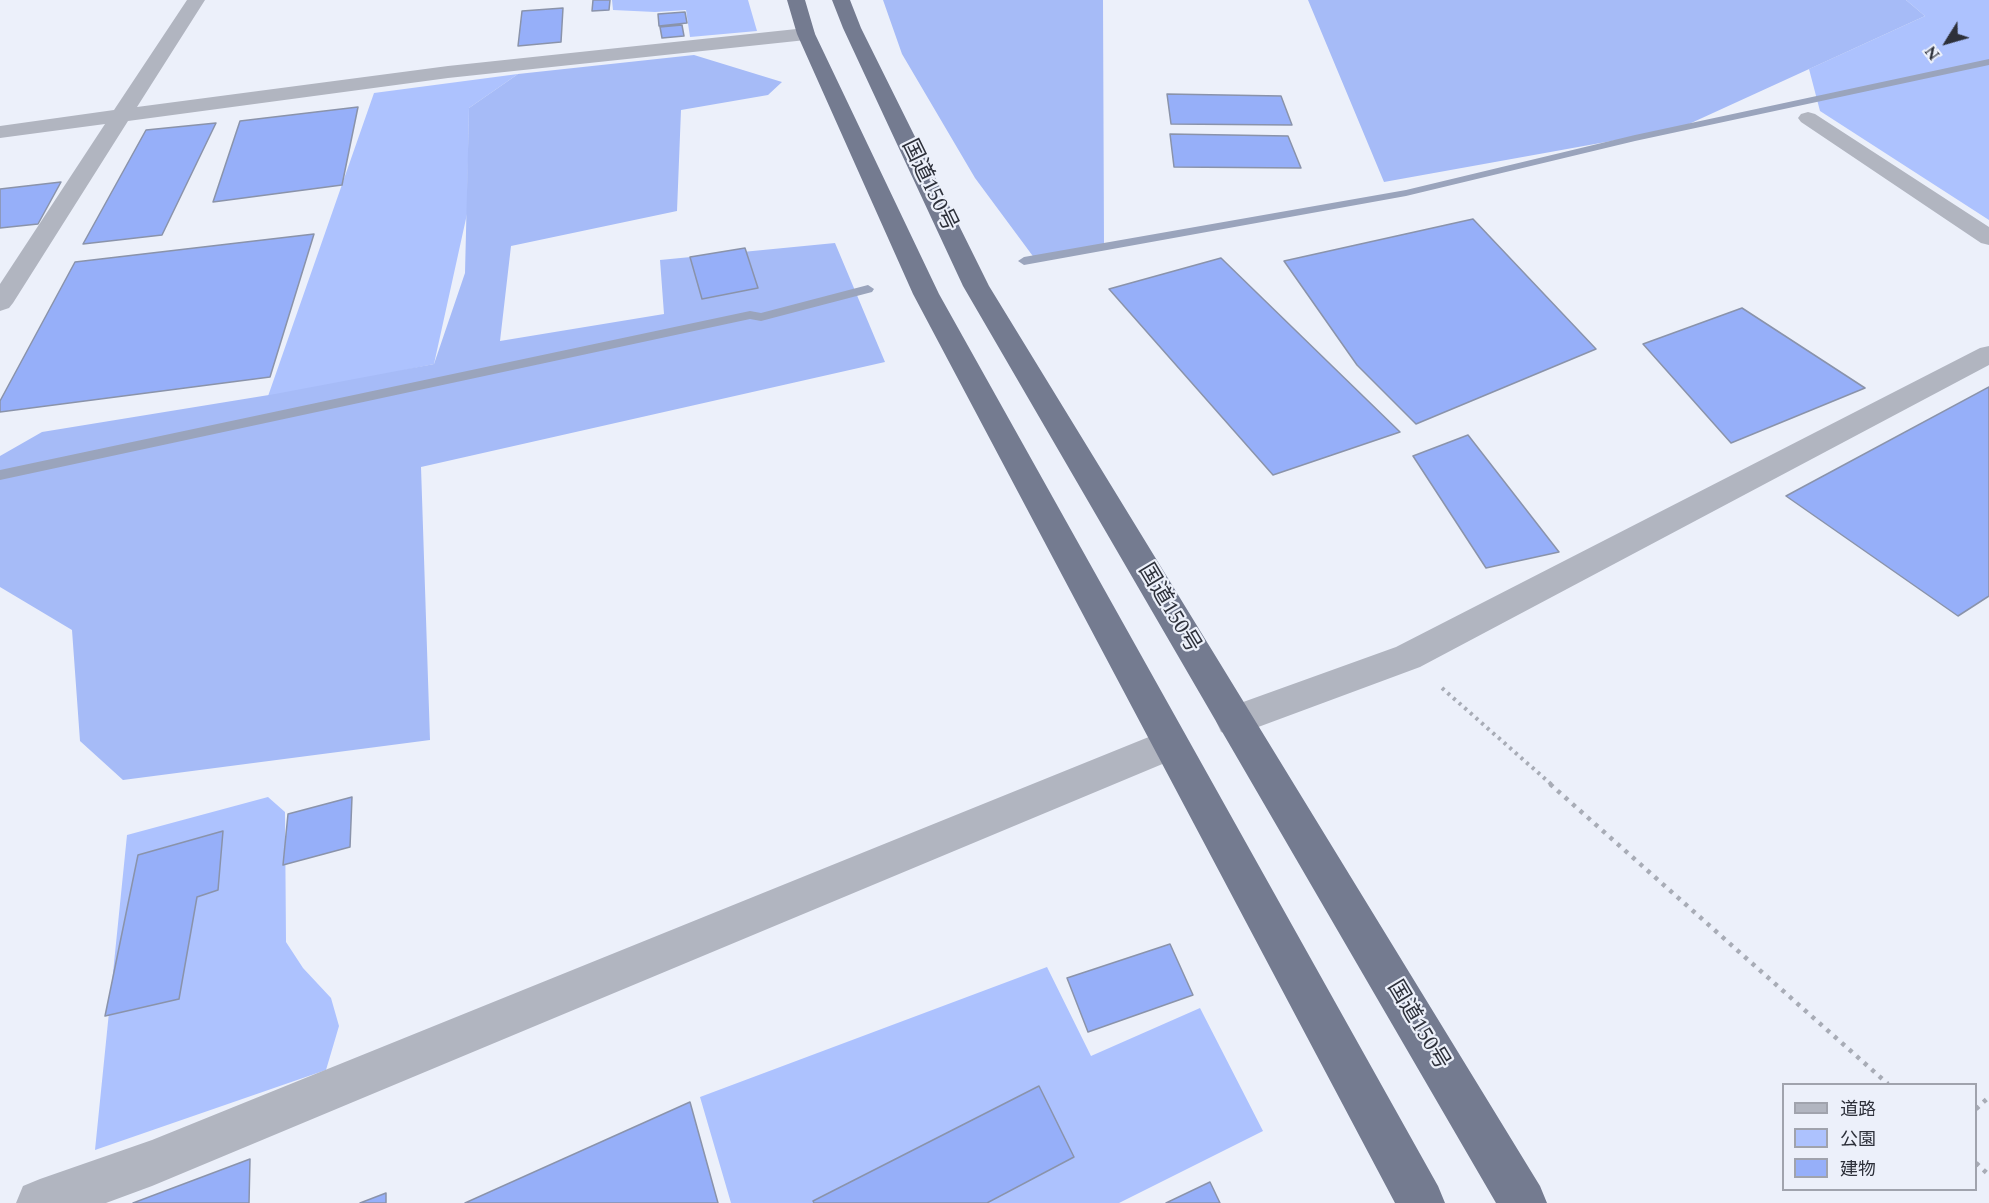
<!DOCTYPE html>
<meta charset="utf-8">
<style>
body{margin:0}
#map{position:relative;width:1989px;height:1203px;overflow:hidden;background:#ecf0fa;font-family:Spectral,"Noto Sans JP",serif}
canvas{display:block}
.legend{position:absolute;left:1782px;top:1083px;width:195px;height:108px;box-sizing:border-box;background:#ecf0fa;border:2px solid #a0a3ad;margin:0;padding:8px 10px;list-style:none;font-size:18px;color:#2d303a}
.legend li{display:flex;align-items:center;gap:12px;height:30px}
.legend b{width:30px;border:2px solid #a0a3ad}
.north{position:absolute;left:1917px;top:12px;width:60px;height:60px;-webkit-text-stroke:4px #ecf0fa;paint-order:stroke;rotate:233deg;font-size:16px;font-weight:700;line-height:24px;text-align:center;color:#2d303a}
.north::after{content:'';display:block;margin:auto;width:21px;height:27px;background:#2d303a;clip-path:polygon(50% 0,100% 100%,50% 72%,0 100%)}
</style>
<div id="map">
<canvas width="1989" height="1203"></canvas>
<ul class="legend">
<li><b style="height:8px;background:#b1b5c0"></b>道路</li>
<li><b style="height:16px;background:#adc2fe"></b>公園</li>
<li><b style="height:16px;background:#96aff9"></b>建物</li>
</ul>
<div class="north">N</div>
</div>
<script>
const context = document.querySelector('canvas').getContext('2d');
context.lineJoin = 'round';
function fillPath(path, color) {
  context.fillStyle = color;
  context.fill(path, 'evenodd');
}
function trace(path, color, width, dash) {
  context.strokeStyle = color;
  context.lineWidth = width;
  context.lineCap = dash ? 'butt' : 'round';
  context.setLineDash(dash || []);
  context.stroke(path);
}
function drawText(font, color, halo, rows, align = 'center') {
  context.font = font + ' Spectral,"Noto Sans JP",serif';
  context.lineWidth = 4.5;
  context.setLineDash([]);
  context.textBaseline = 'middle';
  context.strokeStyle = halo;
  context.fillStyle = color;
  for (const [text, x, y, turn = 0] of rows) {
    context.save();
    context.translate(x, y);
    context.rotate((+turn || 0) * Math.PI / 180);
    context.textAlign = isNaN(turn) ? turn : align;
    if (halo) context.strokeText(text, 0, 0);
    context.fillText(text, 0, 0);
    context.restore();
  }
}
fillPath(new Path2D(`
 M612 0H748L757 31 690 37 686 10 655 12 613 10Z
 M1906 0H1989V220L1820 111 1809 69 1925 16Z
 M518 74 469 108 467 214 434 364 267 399 374 93Z
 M268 797 285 812 286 942 303 968 331 998 339 1026 326 1070 95 1150 127 835Z
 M1047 967 1091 1056 1200 1008 1263 1131 1119 1203H731L700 1097Z`), '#adc2fe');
fillPath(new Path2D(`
 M883 0H1103L1104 247 1035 259 975 178 902 54Z
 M1308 0H1906L1925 16 1678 129 1384 182Z
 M694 55 782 82 768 95 681 110 677 211 511 246 500 341 664 314 660 260 835 243 885 362 421 467 430 740 123 780 80 741 72 630 0 587V456L42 432 275 394 434 364 465 273 469 108 518 74Z`), '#a6bbf7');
fillPath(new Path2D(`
 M1989 59V65L1635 141 1406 196 1024 265 1018 261 1024 257 1406 190 1635 135Z
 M868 285 874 289 872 292 761 321 750 319 0 480V470L750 311 761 313Z`), '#9aa4bc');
const building = new Path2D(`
 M593 0H610L609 10 592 11Z
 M563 8 561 42 518 46 522 11Z
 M685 12 687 23 659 26 658 14Z
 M682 25 684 36 662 38 660 27Z
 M1167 94 1281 96 1292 125 1171 124Z
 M358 107 342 185 213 202 240 121Z
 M216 123 162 235 83 244 146 130Z
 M1170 134 1288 136 1301 168 1174 167Z
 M61 182 38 224 0 228V189Z
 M1473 219 1596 349 1416 424 1357 365 1284 261Z
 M314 234 270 377 0 412V401L75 262Z
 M745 248 758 288 702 299 690 257Z
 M1221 258 1400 432 1273 475 1109 289Z
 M1742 308 1865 388 1731 443 1643 344Z
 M1989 387V596L1958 616 1786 496Z
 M1468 435 1559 552 1486 568 1413 456Z
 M352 797 350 847 283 865 288 814Z
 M223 831 218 890 197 897 179 999 105 1016 138 855Z
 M1170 944 1193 995 1088 1032 1067 978Z
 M1039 1086 1074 1157 987 1203H814L813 1201Z
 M690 1102 718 1203H465Z
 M250 1159 249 1203H133Z
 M1210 1182 1220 1203H1166Z
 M386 1193V1203H360Z`);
fillPath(building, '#96aff9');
trace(building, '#8a93aa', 1.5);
trace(new Path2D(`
 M1442 688 1552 785`), '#a8acb6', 4, [3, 4.5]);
trace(new Path2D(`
 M1550 784 1888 1084
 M1976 1109 1989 1097
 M1976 1163 1989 1175`), '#a8acb6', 4.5, [4, 6]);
fillPath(new Path2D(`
 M187 0H205L137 107 448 66 806 28 813 30 815 34 813 38 806 40 448 78 128 121 13 303 9 308 0 311V284L105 124 0 138V126L114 110Z
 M1808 112 1815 114 1989 227V245L1981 243 1801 122 1798 118 1801 114Z
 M1989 346V365L1420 667 1234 736 1221 732 1216 721 1221 710 1396 647 1980 348Z
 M1171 728 1184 733 1189 744 1184 755 152 1186 106 1203H16L23 1186 40 1179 152 1140Z`), '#b1b5c0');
fillPath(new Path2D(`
 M787 0H805L815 34 939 294 1438 1186 1445 1203H1395L913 294 797 34Z
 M832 0H850L861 28 989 286 1540 1186 1547 1203H1496L963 286 843 28Z`), '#747b90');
drawText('22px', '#2d303a', '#ecf0fa', [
 ["国道150号",928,186,64],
 ["国道150号",1168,609,59],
 ["国道150号",1417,1026,59]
]);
</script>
